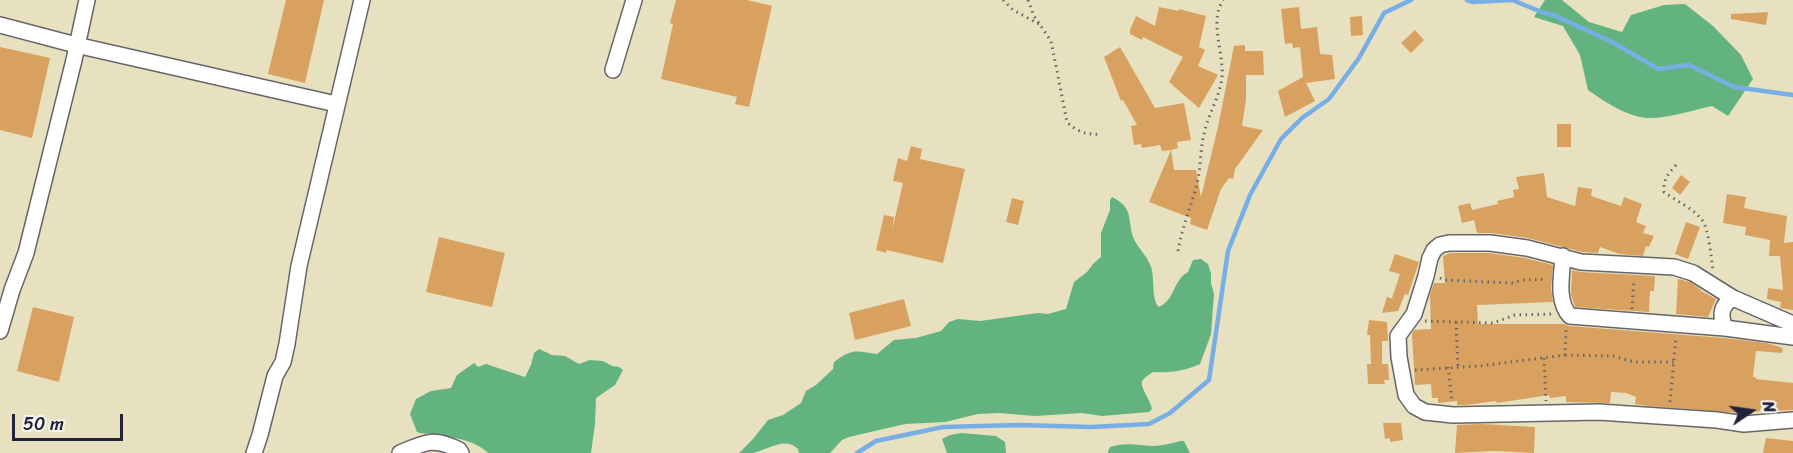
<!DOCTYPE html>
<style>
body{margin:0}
#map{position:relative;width:1793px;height:453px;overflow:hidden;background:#e7e1bf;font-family:Sriracha,sans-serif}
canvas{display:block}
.north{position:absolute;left:1721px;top:381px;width:60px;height:60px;-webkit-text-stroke:4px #f6f6f2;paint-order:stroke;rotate:77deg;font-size:16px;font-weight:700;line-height:24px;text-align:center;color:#22223b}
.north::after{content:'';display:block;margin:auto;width:21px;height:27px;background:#22223b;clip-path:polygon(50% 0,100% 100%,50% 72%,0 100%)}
.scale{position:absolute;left:12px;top:414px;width:111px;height:27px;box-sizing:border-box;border:3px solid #22223b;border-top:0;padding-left:8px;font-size:18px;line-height:21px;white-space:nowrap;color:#22223b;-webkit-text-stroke:4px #f6f6f2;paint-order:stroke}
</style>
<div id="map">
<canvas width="1793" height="453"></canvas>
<div class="north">N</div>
<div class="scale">50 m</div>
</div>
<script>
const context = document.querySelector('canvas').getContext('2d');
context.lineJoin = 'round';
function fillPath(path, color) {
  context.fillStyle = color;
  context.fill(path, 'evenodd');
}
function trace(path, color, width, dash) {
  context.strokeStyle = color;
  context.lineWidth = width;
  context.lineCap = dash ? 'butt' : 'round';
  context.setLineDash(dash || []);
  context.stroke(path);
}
fillPath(new Path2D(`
 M1545 0H1562L1589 22 1622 32 1631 15 1664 5 1685 4 1713 26 1741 55 1753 79 1728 116 1712 106C1694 110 1665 119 1647 118 1626 116 1605 102 1588 90L1580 55 1563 26 1534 17Z
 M1112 197C1137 209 1125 224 1136 243 1141 251 1148 258 1151 267 1155 278 1151 300 1159 307 1175 300 1173 280 1188 272L1193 260 1201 259 1208 264 1211 274V283L1214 294 1211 334 1200 364C1185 371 1170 373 1153 372 1150 374 1143 378 1142 382 1140 387 1151 401 1152 409L1149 412 1102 416 1082 413 1035 416 999 413 978 414 945 422 905 424 849 437 842 440 830 453H799L798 449C785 436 768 450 753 453 749 453 743 453 739 453L753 439 768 420 783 415 801 403 806 391 816 385 833 369 834 362C853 348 855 351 877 354L894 340 916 338 941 331 949 322 958 319 980 321 1038 313 1048 314 1066 309 1074 282 1087 272 1093 264 1101 257V233L1110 210V200Z
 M539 349 552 355 565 356 579 364 590 360 603 361 612 366 619 367 623 370 615 385 596 398 595 424 591 453H488C474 438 439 435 420 433L417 432 410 414 416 399 431 391 451 388 457 375 474 363 478 367 486 364 525 377 531 365 534 353Z
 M961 433 996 436 1005 442 1006 453H947L942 439 950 435Z
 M1181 441H1184L1190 453H1108V451L1110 447C1126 442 1136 445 1153 446 1162 446 1172 443 1181 441Z`), '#62b37f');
trace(new Path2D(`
 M1467 0 1473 2 1512 0 1544 13 1556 16 1614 43 1658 69 1689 65 1734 87 1793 95
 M857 453 876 441 943 427 1020 425 1091 427 1149 424 1170 413 1209 380 1228 251 1250 195 1281 139 1302 118 1329 99 1359 58 1384 13 1411 0`), '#77aee6', 4.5);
fillPath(new Path2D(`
 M286 0H324L305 83 268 74Z
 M676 0H747L772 6 749 107 735 104 737 97 661 79 673 24 670 23Z
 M1159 7 1179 11V9L1206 16 1199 47 1205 50 1198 66 1218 75 1199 108 1169 82 1183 57 1143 37 1142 40 1130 34V30L1136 16 1155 26Z
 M1299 7 1301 29 1317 27 1320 54 1332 55 1335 79 1306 83 1315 101 1285 117 1278 91 1303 77 1300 47 1293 48 1292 43 1285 44 1281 9Z
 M1768 12 1766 25 1731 19V14Z
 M1362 16 1363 35 1351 36 1350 17Z
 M1415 30 1424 40 1411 53 1401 43Z
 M1245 45V51H1263L1264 75H1246V100L1242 126 1263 130 1235 169 1233 179 1229 178 1221 189 1207 230 1190 224 1191 218 1149 202 1171 150 1162 151 1160 145 1142 148 1141 144 1134 145 1131 126 1137 125 1123 100 1121 101 1104 57 1120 47 1155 108 1184 103 1191 140 1177 142 1178 148 1171 150 1174 170H1196L1201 197 1218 127 1234 46Z
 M0 47 50 58 32 138 0 130Z
 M1557 124H1571V147H1557Z
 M911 146 922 149 920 159 965 169 943 263 887 250 886 253 876 250 884 215 894 217 892 231 903 183 893 181 898 158 907 161Z
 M1544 173 1547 197 1575 206 1578 187 1592 189 1591 196 1621 206 1624 197 1642 204 1636 222 1646 226 1643 233 1654 236 1649 247 1646 246 1643 256 1619 254 1600 247 1598 253 1582 252 1528 238 1491 233H1477L1474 220 1462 223 1458 206 1470 203 1472 210 1498 204 1497 201 1514 197 1513 190 1519 189 1516 177Z
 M1681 175 1690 182 1680 195 1672 188Z
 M1727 194 1746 197 1744 208 1787 216 1784 243 1793 242V310L1780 308 1781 302 1767 299 1768 288 1783 290 1780 256H1769L1770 240 1745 235 1746 227 1723 223Z
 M1012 198 1024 201 1018 225 1006 222Z
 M1686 222 1700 227 1688 259 1675 254Z
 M439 237 505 253 492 307 426 292Z
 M1450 253H1489L1525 258 1553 265 1551 288 1553 302 1477 305 1478 324H1564L1569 326 1724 338 1767 343 1783 348 1782 353 1756 351 1753 377H1756V379L1793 383V410L1753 412 1752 414 1648 406 1635 404 1636 397 1626 393 1611 392 1610 403 1566 402V396L1550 398 1549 395 1497 403 1496 401 1465 405H1457V401L1438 403V398H1432L1431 384 1415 385 1412 334 1414 330 1431 329 1430 295 1434 283H1445L1443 256Z
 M1395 254 1419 262 1408 295 1405 294 1398 311 1382 313 1387 297 1397 300 1392 298 1400 274 1389 271Z
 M1572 270 1580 272 1655 276 1654 291H1650L1649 312 1575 307 1571 294Z
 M1678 279 1690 282 1701 290V291L1716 299 1708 317 1676 314Z
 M904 299 911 326 855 340 849 313Z
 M33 307 74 317 59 382 17 371Z
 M1369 320 1387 322 1388 341H1382V364H1388L1389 380H1384L1385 384H1368L1367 364H1371L1370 335H1367Z
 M1383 423H1401L1403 440 1390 442V438L1385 439Z
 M1481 424 1535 427 1534 453 1493 451 1455 453 1457 425Z
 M1766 438 1793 441V453H1763Z`), '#d8a15f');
const minor = new Path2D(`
 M0 25 76 45 336 104
 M613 70 634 0
 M1563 256C1562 275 1556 301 1570 316L1725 328
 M1733 298 1693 273 1674 267 1581 262 1527 248 1490 243H1449L1440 245 1434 250 1430 258 1426 276 1414 314 1398 336 1399 357 1406 395 1414 406 1425 412 1453 415 1599 412 1717 420 1744 424 1793 420
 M1793 324 1733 298C1720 306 1720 316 1725 328L1793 337
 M0 331 12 290 26 253 74 60 87 0
 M254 453 260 435 275 376 283 362 287 344 299 266 362 0
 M400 453C425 442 434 437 459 450L461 453`);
trace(minor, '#676569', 18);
trace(new Path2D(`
 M1003 0 1013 10 1039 24
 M1028 0 1034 16 1051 41 1067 122C1077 132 1087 135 1101 134
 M1676 165C1668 174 1663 179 1664 192 1676 201 1693 208 1702 220 1709 229 1711 258 1713 270
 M1178 251C1182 228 1191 206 1197 184 1201 167 1200 150 1204 134 1208 114 1220 97 1222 77 1224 52 1209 22 1223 0
 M1440 278 1444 280 1513 283 1522 280 1546 279
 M1632 309 1634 279
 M1425 321 1493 323 1515 315 1552 314
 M1456 322 1458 367
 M1565 355 1613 356 1634 362H1674
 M1544 358 1546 401
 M1448 367 1452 401
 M1415 370 1480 366 1565 355 1566 329
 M1670 402 1676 337`), '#676569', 3, [1.5, 4.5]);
trace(minor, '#fff', 15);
</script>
